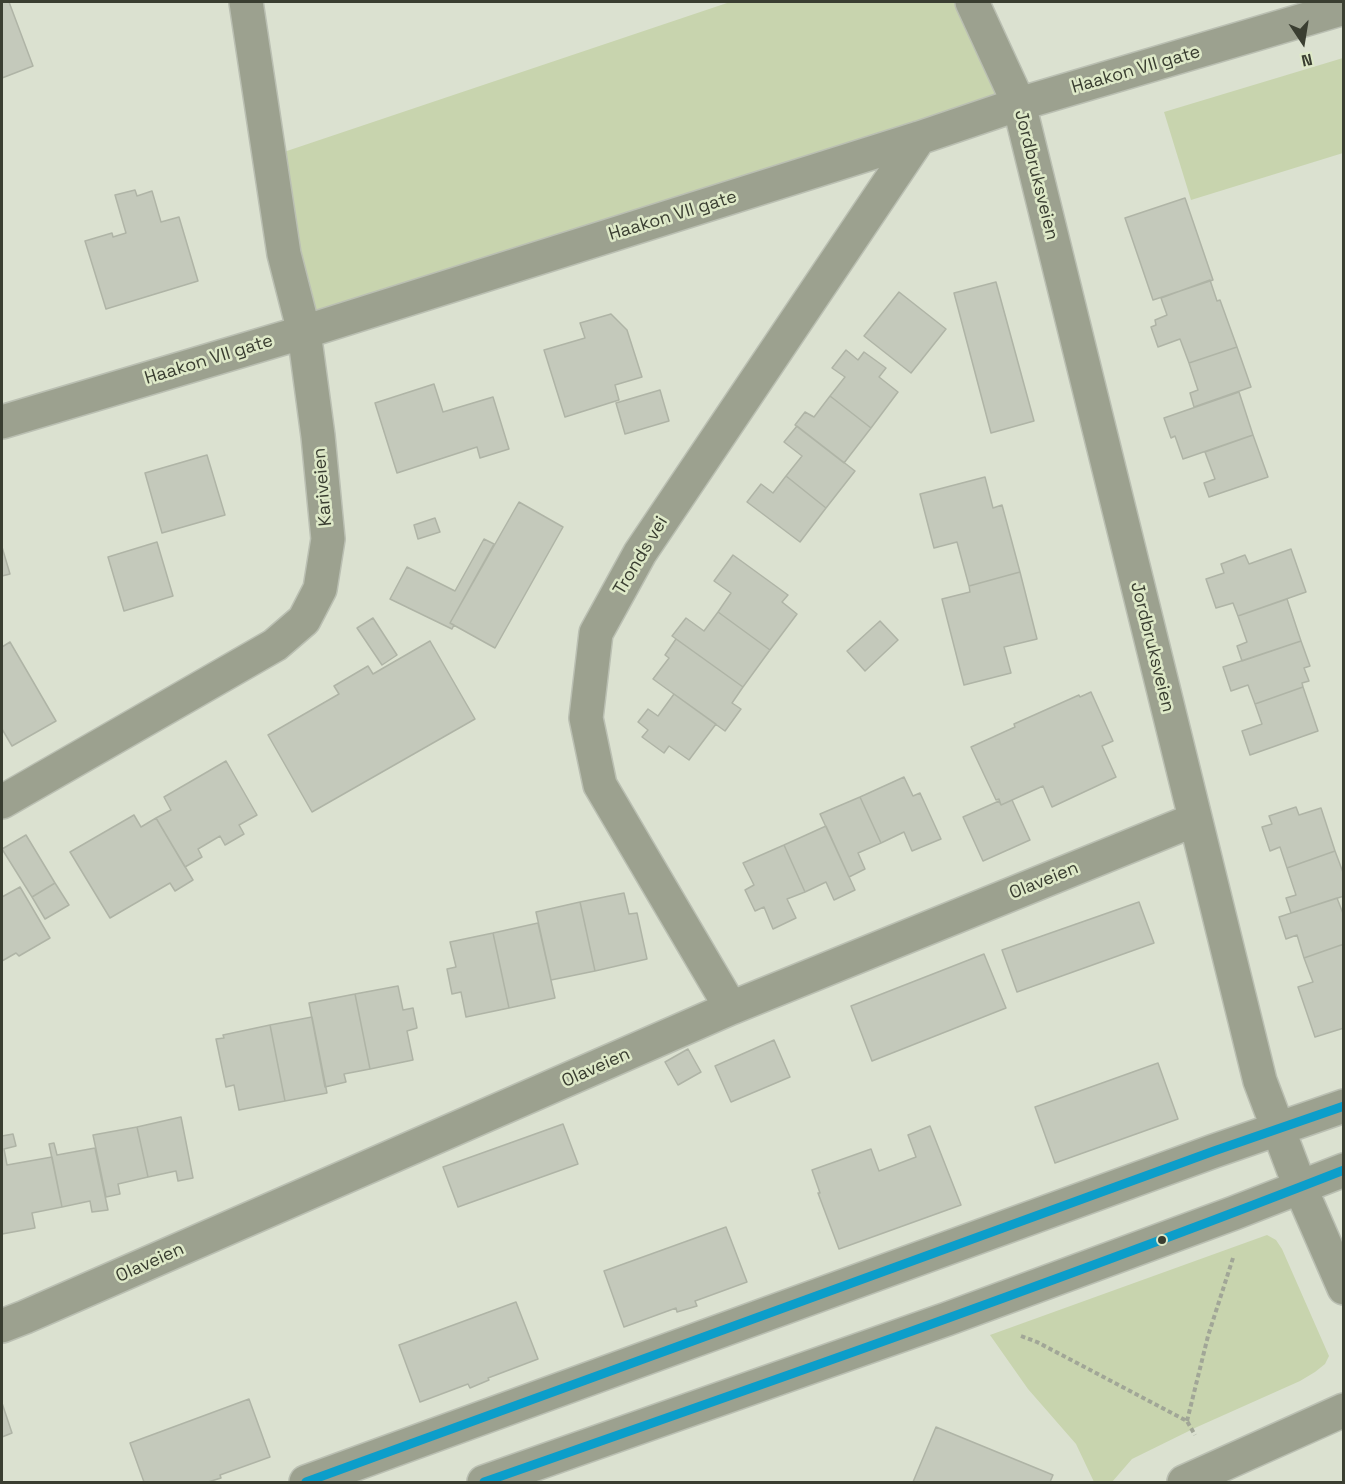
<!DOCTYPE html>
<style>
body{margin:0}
#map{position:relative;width:1345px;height:1484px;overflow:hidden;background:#dbe1d0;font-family:"Space Grotesk",sans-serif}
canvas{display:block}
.frame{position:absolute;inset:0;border:3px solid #3a3e31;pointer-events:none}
.north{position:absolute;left:1273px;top:12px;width:60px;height:60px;-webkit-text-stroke:4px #dee9c8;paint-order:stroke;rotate:168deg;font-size:16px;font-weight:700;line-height:24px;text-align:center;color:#3a3e31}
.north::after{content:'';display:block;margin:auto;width:21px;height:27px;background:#3a3e31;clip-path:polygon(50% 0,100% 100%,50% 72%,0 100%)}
</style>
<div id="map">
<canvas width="1345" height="1484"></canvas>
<div class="frame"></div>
<div class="north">N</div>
</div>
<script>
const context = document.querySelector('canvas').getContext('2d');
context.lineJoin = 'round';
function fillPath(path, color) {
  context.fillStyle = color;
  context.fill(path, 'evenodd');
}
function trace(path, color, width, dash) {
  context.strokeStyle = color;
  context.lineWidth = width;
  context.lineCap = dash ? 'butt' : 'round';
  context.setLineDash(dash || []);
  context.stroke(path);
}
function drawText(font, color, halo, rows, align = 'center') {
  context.font = font + ' "Space Grotesk",sans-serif';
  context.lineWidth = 5;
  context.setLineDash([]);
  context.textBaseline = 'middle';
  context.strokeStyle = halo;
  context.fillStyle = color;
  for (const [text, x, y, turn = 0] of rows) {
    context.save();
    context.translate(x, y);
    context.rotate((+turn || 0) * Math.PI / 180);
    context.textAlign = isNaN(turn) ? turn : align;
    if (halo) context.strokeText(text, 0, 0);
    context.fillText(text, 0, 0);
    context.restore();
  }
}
fillPath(new Path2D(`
 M730 2H972L1019 104 304 332 269 157Z
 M1343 58V153L1191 200 1164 112Z
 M1267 1235 1276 1240 1282 1249 1329 1356 1325 1364 1315 1372 1300 1381 1197 1427 1132 1459 1112 1482H1094L1076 1444 1028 1389 990 1335Z`), '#c8d4ae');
const building = new Path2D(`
 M2 2H9L33 66 2 78Z
 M135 190 137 196 152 191 161 222 179 217 198 281 106 309 85 241 112 233 113 237 126 233 115 195Z
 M1185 198 1213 280 1153 300 1125 218Z
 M1210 280 1217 301 1220 300 1237 347 1189 363 1180 339 1158 347 1151 327 1156 325 1155 320 1167 315 1161 298Z
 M996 282 1034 421 991 433 954 293Z
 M899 292 946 329 911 373 864 336Z
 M611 314 627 330 642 377 615 385 619 400 565 417 544 350 585 338 580 323Z
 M1237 347 1251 387 1194 407 1190 393 1198 390 1189 363Z
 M846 350 858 360 864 352 886 368 879 377 898 392 871 428 830 396 845 377 832 368Z
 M434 384 443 412 493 397 509 449 480 458 477 447 397 473 375 403Z
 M660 390 669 421 625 434 616 403Z
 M1239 392 1253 435 1183 459 1175 436 1171 438 1164 418Z
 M830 396 871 428 844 463 795 425 805 412 814 417Z
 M797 426 855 471 826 508 786 476 802 456 784 442Z
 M1253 435 1268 477 1209 497 1204 483 1215 479 1205 452Z
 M207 455 225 515 162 533 145 473Z
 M786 476 826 508 800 542 747 502 761 484 773 493Z
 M985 477 993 508 1002 505 1020 572 969 586 957 542 934 548 920 494Z
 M519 502 563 527 495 648 450 623Z
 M435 518 440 532 418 539 414 525Z
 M484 539 494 544 450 623 454 625 452 629 390 599 407 567 455 591Z
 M157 542 173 596 124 611 108 557Z
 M2 547 10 574 2 576Z
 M1291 549 1306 592 1238 616 1233 603 1216 608 1206 579 1224 573 1221 564 1245 555 1249 564Z
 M733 555 788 595 782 602 797 614 770 650 718 612 731 593 714 581Z
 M1020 572 1037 639 1004 647 1011 673 964 685 942 599 970 592 969 586Z
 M1287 599 1301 641 1242 661 1237 646 1247 642 1238 616Z
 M718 612 770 650 743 687 672 636 686 618 704 631Z
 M373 618 397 655 382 665 357 628Z
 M880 621 898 640 865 671 847 651Z
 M676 639 743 687 732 703 741 709 725 731 653 679 669 658 665 655Z
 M430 641 475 719 312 812 268 735 339 694 334 686 368 666 373 674Z
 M1301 641 1310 666 1304 668 1309 681 1302 683 1303 687 1255 704 1248 685 1231 691 1223 667Z
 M10 642 56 721 12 746 2 729V647Z
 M1303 687 1318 731 1250 755 1242 731 1262 724 1255 704Z
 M1091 692 1113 741 1102 746 1116 777 1052 807 1043 786 1001 805 999 799 996 800 971 747 1015 727 1014 724 1079 695 1080 697Z
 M674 694 716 724 689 760 669 746 664 753 642 737 648 730 638 722 648 709 658 716Z
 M226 761 257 815 239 825 244 834 225 845 220 836 198 849 202 857 185 867 156 818 171 810 164 797Z
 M904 777 913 796 920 793 941 839 912 851 904 832 881 843 860 797Z
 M860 797 881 843 858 853 865 869 849 877 820 814Z
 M1012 800 1030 840 983 861 963 817 999 801 1001 805Z
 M1296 807 1299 815 1321 808 1335 851 1287 868 1280 847 1270 851 1262 827 1272 824 1269 816Z
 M134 815 141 827 156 818 193 880 175 891 170 883 110 918 70 852Z
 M826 826 855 890 834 900 826 882 805 892 784 845Z
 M26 835 55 883 32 897 2 849Z
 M784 845 805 892 787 899 796 918 773 929 764 907 755 911 745 890 754 885 743 863Z
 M1335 851 1344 875V896L1291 913 1286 898 1296 895 1287 868Z
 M55 883 69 905 45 919 32 897Z
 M20 887 50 938 19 956 16 953 2 961V897Z
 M624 893 629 914 637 913 647 959 595 971 580 902Z
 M1337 898 1344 916V944L1304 958 1297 935 1286 939 1279 917Z
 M580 902 595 971 551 980 536 912Z
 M1139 902 1154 943 1017 992 1002 950Z
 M538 923 555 998 509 1008 493 933Z
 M493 933 509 1008 466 1017 461 992 452 994 447 969 456 967 450 942Z
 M1344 944V1028L1315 1037 1298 987 1313 982 1304 958Z
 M984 954 1006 1008 872 1061 851 1006Z
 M398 986 403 1010 413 1008 417 1028 407 1031 413 1060 370 1069 355 994Z
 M355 994 370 1069 344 1074 346 1082 325 1087 309 1003Z
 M312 1017 327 1093 285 1101 270 1025Z
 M270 1025 285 1101 239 1110 234 1085 226 1087 216 1039 224 1038 223 1035Z
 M774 1040 790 1077 731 1102 715 1066Z
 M688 1049 701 1072 678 1085 665 1062Z
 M1158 1063 1178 1119 1055 1163 1035 1107Z
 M181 1117 193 1178 178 1181 176 1171 148 1177 137 1127Z
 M563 1124 578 1164 458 1207 443 1167Z
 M930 1126 961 1205 839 1249 818 1193H820L812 1170 871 1149 879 1171 916 1157 908 1135Z
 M137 1127 148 1177 118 1184 120 1194 106 1197 93 1135Z
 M13 1134 16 1146 4 1149 7 1165 52 1157 62 1207 32 1213 35 1228 2 1234V1136Z
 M54 1143 57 1155 95 1148 108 1210 92 1212 90 1201 62 1207 49 1144Z
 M726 1227 747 1282 695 1301 697 1306 677 1312 676 1308 624 1327 604 1271Z
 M516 1302 538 1359 488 1378 489 1380 470 1388 468 1384 420 1402 399 1345Z
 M249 1399 270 1457 220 1475 221 1478 208 1482H144L130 1443Z
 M2 1403 12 1433 2 1437Z
 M936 1427 1053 1475 1050 1482H913Z`);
fillPath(building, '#c4c9bb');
trace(building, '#afb4a6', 1.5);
const minor = new Path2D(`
 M972 2 1019 104 1260 1081 1300 1187 1344 1288
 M2 422 304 332 919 138 1019 104 1344 8
 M2 802 275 645 304 620 320 589 328 539 318 436 304 332 284 254 246 2
 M731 1008 600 785 586 718 596 633 640 553 919 138
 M2 1326 25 1317 731 1008 1194 820
 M306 1482 1214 1151 1344 1106
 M484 1482 947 1319 1234 1213 1344 1170
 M1184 1482 1344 1410`);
trace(minor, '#babfb2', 36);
trace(new Path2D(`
 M1021 1336 1037 1342 1187 1421 1195 1435
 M1187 1421 1208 1336 1233 1258`), '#a1a697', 4, [4.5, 3]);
trace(minor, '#9ca18f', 33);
trace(new Path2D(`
 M306 1482 1214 1151 1344 1106
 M484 1482C772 1381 1060 1281 1344 1170`), '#0c9eca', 9);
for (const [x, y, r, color] of [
 [1162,1240,5,"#3a3e31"]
]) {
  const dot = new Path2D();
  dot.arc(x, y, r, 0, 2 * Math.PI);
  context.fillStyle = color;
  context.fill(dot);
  trace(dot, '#dee9c8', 2);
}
drawText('18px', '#3a3e31', '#dee9c8', [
 ["Haakon VII gate",1136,70,-16],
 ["Jordbruksveien",1036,175,76],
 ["Haakon VII gate",673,216,-17],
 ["Haakon VII gate",209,360,-17],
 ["Kariveien",323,487,-95],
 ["Tronds vei",641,556,-59],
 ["Jordbruksveien",1152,647,76],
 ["Olaveien",1044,881,-22],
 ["Olaveien",596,1068,-24],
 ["Olaveien",150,1263,-24]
]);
</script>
